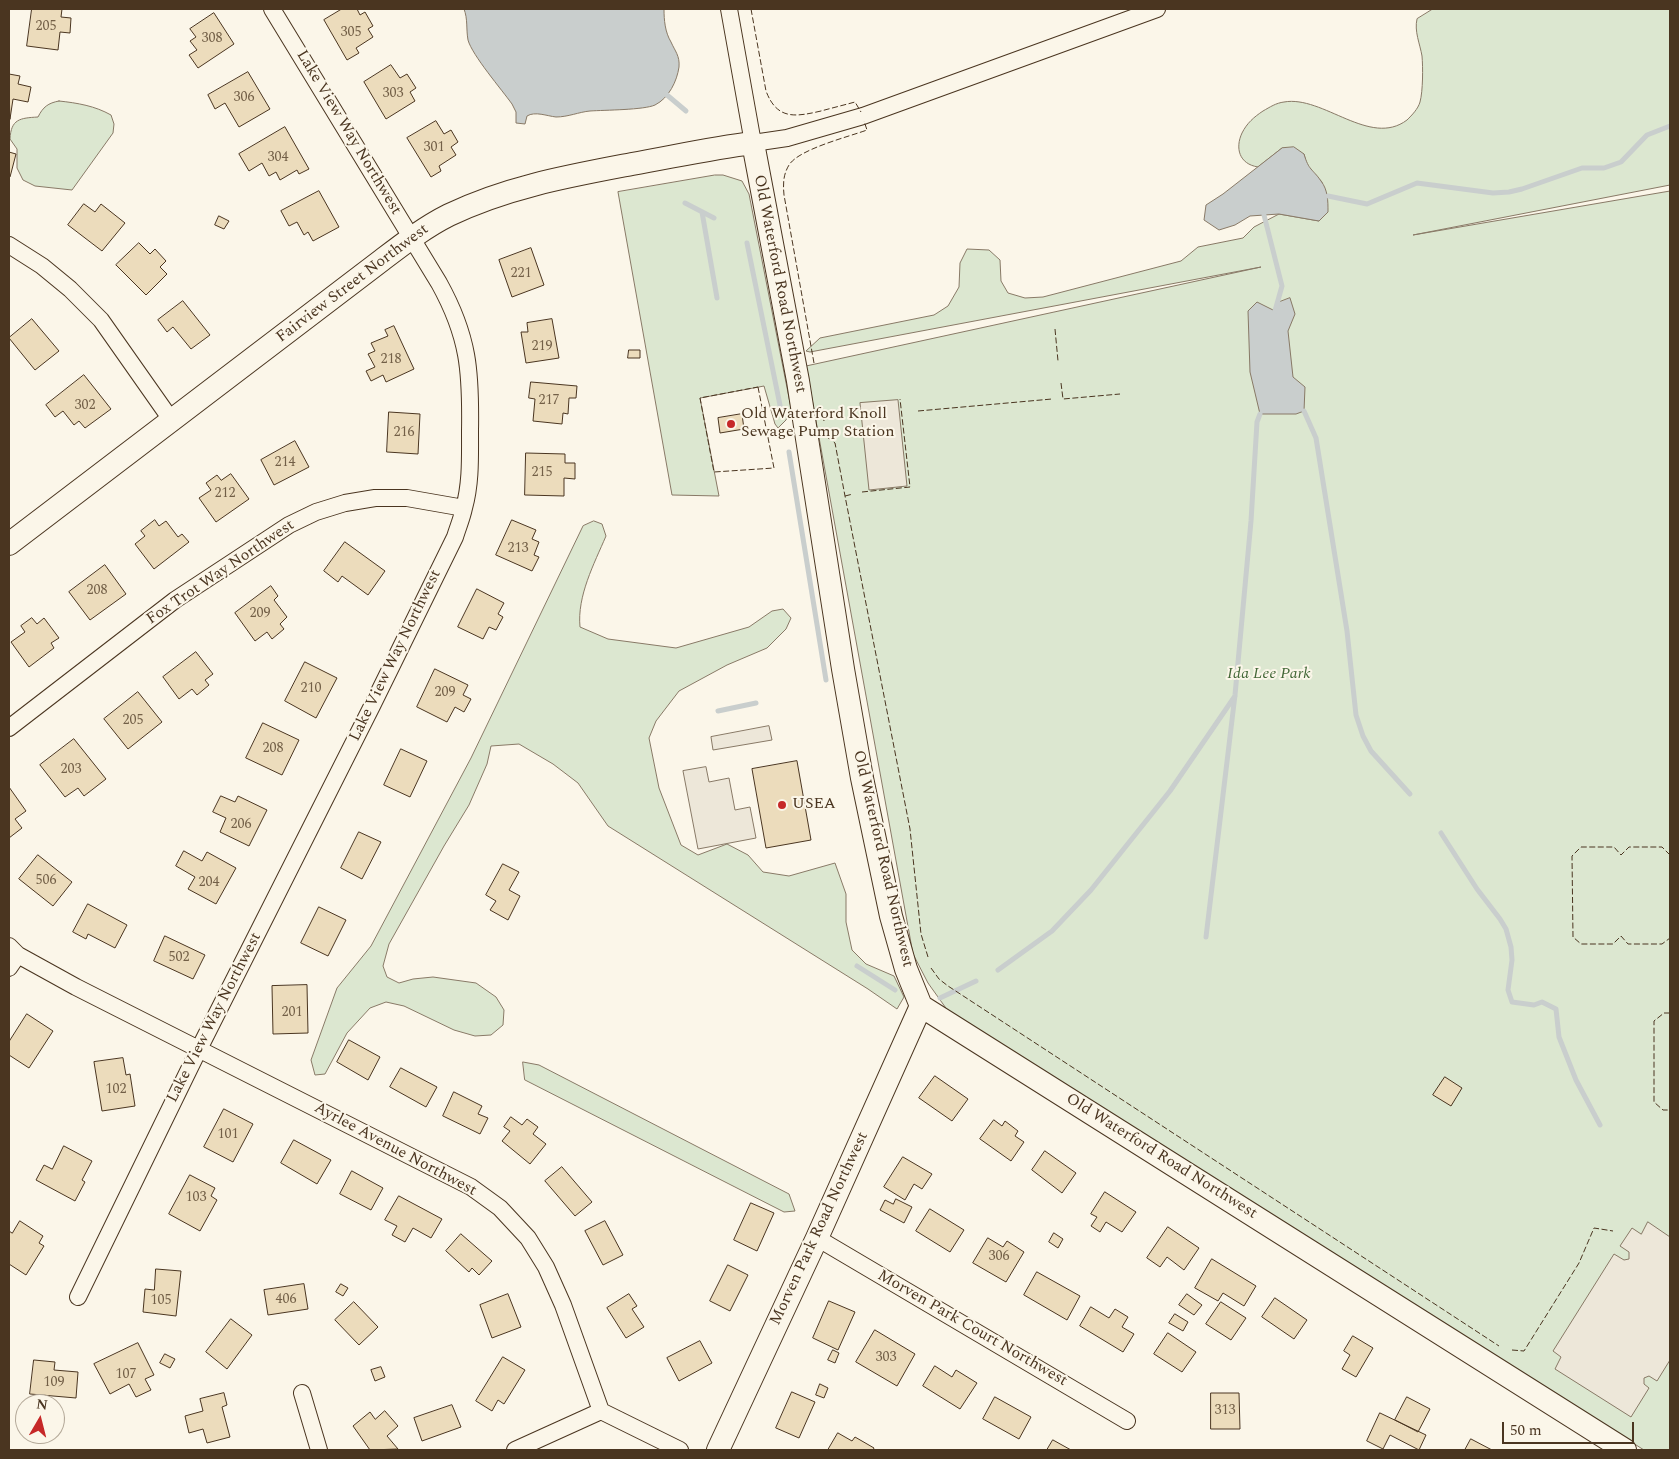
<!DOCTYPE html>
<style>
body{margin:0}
#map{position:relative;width:1679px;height:1459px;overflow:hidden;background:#fbf6e9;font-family:Spectral,serif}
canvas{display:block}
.frame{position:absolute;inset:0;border:10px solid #4a3520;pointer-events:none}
.north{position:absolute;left:15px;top:1394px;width:50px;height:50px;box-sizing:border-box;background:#fbf6e9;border:1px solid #b4a999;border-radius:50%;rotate:8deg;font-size:14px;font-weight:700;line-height:20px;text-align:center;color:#4a3520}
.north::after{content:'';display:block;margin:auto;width:18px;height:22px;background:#c62828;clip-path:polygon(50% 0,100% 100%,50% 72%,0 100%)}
.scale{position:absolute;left:1502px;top:1422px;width:132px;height:22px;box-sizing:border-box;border:2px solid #4a3520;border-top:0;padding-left:6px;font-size:15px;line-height:18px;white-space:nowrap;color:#4a3520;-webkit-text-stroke:4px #fbf6e9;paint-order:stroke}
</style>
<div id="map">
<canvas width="1679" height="1459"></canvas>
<div class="frame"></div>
<div class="north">N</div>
<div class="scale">50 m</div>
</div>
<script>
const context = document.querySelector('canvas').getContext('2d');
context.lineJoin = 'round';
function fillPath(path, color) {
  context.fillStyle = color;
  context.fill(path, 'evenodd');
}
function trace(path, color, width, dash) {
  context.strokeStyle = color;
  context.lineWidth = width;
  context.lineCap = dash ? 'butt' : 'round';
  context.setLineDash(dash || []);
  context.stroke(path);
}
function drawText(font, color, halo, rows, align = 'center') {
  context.font = font + ' Spectral,serif';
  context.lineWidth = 4;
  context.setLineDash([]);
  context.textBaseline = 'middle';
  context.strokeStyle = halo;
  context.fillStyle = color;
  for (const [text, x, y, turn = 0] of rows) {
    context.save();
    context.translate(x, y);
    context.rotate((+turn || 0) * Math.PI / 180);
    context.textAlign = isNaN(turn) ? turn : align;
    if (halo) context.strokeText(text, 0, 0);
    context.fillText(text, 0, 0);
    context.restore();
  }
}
const green = new Path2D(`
 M1433 9H1670V185L1413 235 1670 191V1450H1644L948 1011 928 983 913 954 806 366 1261 267 810 352 806 351 820 338 934 315 948 306 959 287 960 263 967 249 989 250 1000 260 1001 281 1008 293 1025 298 1043 297 1181 261 1198 247 1243 238 1254 227 1279 214 1319 221 1322 182 1307 166 1304 154 1282 148 1258 167C1239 164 1235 148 1242 133 1247 123 1254 117 1263 111 1270 107 1276 103 1284 102 1323 95 1370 148 1407 120 1412 115 1418 109 1420 102 1423 91 1423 67 1422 56 1420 44 1414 31 1417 19Z
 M59 101C78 103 95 106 111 115L114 124 113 133 72 190 35 186 23 180 17 168V149L10 139C11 119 20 118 38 117 43 107 48 103 59 101Z
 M715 175H723L742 181 749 194 791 408 786 420 778 428 775 424 764 386 700 398 719 496 672 495 618 192Z
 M594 521 602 524 606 536C594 564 577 596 580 627L608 639 676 648 749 627 772 611 783 609 791 618 786 629 767 648 727 665 679 691 656 721 649 738 659 788 681 845 698 855 727 844 748 855 763 872 789 876 835 863 846 894V922L852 950 866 964 894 976 904 997 897 1009 868 989 608 826 578 783 553 764 519 744 491 746 487 764 469 805 444 846 389 944 383 966 387 977 399 983 413 979 433 977 476 983 496 997 504 1010 503 1025 491 1035 475 1036 454 1030 404 1006 386 1002 370 1008 347 1033 325 1074 315 1075 311 1060 337 988 371 946 471 758 583 526Z
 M523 1062 539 1065 789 1194 795 1211 784 1212 525 1080Z`);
fillPath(green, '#dce7d0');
trace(green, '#887966', 1);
const parking = new Path2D(`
 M898 400 907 486 869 490 860 403Z
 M769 726 772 740 713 750 711 737Z
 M706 767 709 782 729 778 735 810 750 807 756 838 698 849 683 771Z
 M1648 1222 1670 1237V1360L1657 1381 1649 1376 1644 1378V1384L1649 1388 1631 1417 1555 1369 1561 1357 1553 1351 1614 1254 1624 1260 1629 1259V1252L1620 1246 1632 1228 1641 1234Z`);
fillPath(parking, '#ede7d9');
trace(parking, '#887966', 1);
const water = new Path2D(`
 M464 9H664C664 20 665 32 671 42 675 51 680 56 679 67 677 81 669 98 655 105 644 110 605 110 590 111 579 112 568 117 556 117 547 116 535 111 527 116L525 124 516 123V112L512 104C502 90 472 55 468 40 466 29 468 19 464 9Z
 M1294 147 1304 154C1309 171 1312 168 1321 181 1328 190 1328 201 1328 212L1319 221 1279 214 1250 216 1235 225 1219 230 1204 220 1206 205 1223 194 1282 148Z
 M1290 298 1295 314 1288 331 1293 377 1305 387 1304 411 1296 414H1260L1250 372 1248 311 1257 302 1275 311 1277 303Z`);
fillPath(water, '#c9cecd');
trace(water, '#887966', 1);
trace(new Path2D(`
 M667 95 686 111
 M1328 196 1367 204 1417 183 1493 193 1509 192 1522 189 1582 168H1604L1621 162 1647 135 1670 126
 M685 203 714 218
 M702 212 717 298
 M1264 215 1282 286 1275 311
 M747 243 782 415
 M1304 411 1316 438 1347 631 1356 715 1363 736 1371 751 1410 794
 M789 452 826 680
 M718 711 756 703
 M1441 833 1477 889 1500 919 1506 929 1511 947 1512 960 1508 990 1512 1002 1534 1005 1542 1002 1556 1009 1559 1037 1576 1080 1600 1125
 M1206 937 1235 695 1251 521 1257 422 1260 414
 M857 966 895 990
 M998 970 1052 931 1091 890 1170 791 1235 696
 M940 998 976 981`), '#c9cecd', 5);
const building = new Path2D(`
 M32 9H62L61 17 71 18 70 33 60 32 58 50 27 46Z
 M342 9H357L360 15 365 12 373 26 368 29 373 37 356 48 359 53 347 60 324 20Z
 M214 13 234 44 198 68 189 55 197 50 190 41 196 37 190 29Z
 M391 65 400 78 407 74 416 88 410 92 415 101 386 119 364 82Z
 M248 72 270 109 239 127 225 103 215 109 208 95Z
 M9 74 20 76 18 84 31 87 28 102 13 99 10 119Z
 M436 121 444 134 451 130 458 142 451 147 456 155 439 166 441 171 431 177 407 138Z
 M285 127 309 169 299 174 297 170 280 180 276 172 269 176 262 163 249 171 239 154Z
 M9 152 16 154 10 177 9 176Z
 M319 191 339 227 313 241 308 232 304 235 297 222 289 226 281 211Z
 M84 204 95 212 101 204 125 223 102 251 68 225Z
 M219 216 229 221 224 229 215 225Z
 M139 243 150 254 155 249 166 261 160 267 167 274 146 295 116 265Z
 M531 248 544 285 512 297 499 260Z
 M183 301 210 335 191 349 173 327 167 332 158 320Z
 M32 319 59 351 35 370 9 338Z
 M552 319 559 358 526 363 521 332H528L527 323Z
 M394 326 414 369 386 382 383 375 371 381 366 371 375 367 368 354 375 351 371 343 388 336 385 330Z
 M629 350H640V358H628Z
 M84 375 111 409 85 428 79 421 74 425 63 411 55 417 46 405Z
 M531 382 577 386 576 398H569L568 414 563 413 562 424 533 421 535 399 529 398Z
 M389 412 420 414 418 454 387 452Z
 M742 414 744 429 720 433 718 418Z
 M295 441 309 467 274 485 261 460Z
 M526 453 565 454V463H575V479L564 478V496L525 495Z
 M231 474 249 499 216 522 199 498 211 490 206 483 217 475 221 480Z
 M155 520 159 526 166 521 178 537 182 534 189 542 154 569 135 544 145 536 141 531Z
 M512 520 536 530 532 539 539 542 534 555 539 557 532 571 496 555Z
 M345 542 385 571 368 595 342 576 338 582 324 571Z
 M105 565 126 594 90 620 69 592Z
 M271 586 278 596 274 600 287 617 280 624 284 629 272 639 267 632 255 641 235 613Z
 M477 589 504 603 498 614 503 617 496 630 489 627 483 639 458 627Z
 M32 618 37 624 44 618 59 638 51 643 54 648 29 667 11 642 25 632 21 626Z
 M196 652 213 674 205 680 209 685 197 695 192 689 179 699 163 677Z
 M305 662 337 678 316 718 285 701Z
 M435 669 468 685 463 695 471 699 464 712 455 707 447 722 417 707Z
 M138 692 162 722 128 749 104 719Z
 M263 723 299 740 282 775 246 758Z
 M74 739 106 779 84 796 78 788 65 797 40 765Z
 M401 749 427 761 410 797 384 785Z
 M797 761 811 840 766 848 752 769Z
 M9 787 26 811 15 819 22 828 9 838Z
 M221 796 235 802 238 796 267 810 249 846 220 832 226 818 213 812Z
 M359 832 381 842 362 879 341 868Z
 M184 851 202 861 207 852 236 868 216 904 188 889 195 877 176 866Z
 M38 855 72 882 53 906 19 879Z
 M503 864 519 872 509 890 520 896 508 920 490 910 496 901 486 895Z
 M88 904 127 925 115 948 88 934 86 939 73 932Z
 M319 907 346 920 328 956 301 943Z
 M165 936 205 955 193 979 154 961Z
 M307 985 308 1033 273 1034 272 986Z
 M27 1014 53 1031 29 1068 9 1055V1042Z
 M349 1040 380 1057 368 1080 337 1062Z
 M123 1058 126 1075 130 1074 135 1106 102 1111 94 1062Z
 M401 1068 437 1087 426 1107 390 1087Z
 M935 1076 968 1099 952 1121 919 1098Z
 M1445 1077 1462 1088 1451 1106 1433 1095Z
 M454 1092 482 1106 478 1114 488 1118 480 1134 443 1116Z
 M224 1109 253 1124 233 1162 204 1147Z
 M511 1117 522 1125 527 1119 538 1127 533 1134 546 1144 530 1164 502 1141 510 1131 504 1127Z
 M994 1120 1002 1126 1005 1121 1018 1131 1015 1136 1024 1142 1011 1161 980 1139Z
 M294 1140 331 1160 317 1184 281 1163Z
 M64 1146 92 1161 82 1180 85 1182 75 1201 36 1180 44 1165 52 1169Z
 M1045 1151 1076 1173 1062 1193 1032 1170Z
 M903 1157 932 1174 922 1189 914 1184 905 1200 884 1187Z
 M562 1167 592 1202 575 1216 545 1181Z
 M352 1171 383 1188 371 1210 340 1194Z
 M190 1175 215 1188 211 1196 217 1200 200 1231 169 1214Z
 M1105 1192 1136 1212 1122 1232 1106 1222 1100 1232 1091 1226 1097 1217 1091 1214Z
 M399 1196 442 1219 431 1238 413 1228 405 1242 392 1235 397 1226 385 1220Z
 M896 1199 912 1207 904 1223 880 1210 885 1200 893 1204Z
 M751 1203 774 1213 757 1251 734 1240Z
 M930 1209 964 1230 950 1252 916 1231Z
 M20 1221 43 1236 39 1243 44 1246 26 1275 9 1264V1231L12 1233Z
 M605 1221 623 1255 603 1265 585 1231Z
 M1168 1227 1199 1248 1184 1270 1167 1257 1160 1267 1147 1258Z
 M1054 1233 1063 1239 1058 1248 1049 1242Z
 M461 1234 492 1261 479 1275 472 1268 469 1272 446 1251Z
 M988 1238 1003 1247 1007 1241 1024 1252 1006 1282 973 1263Z
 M1212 1259 1256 1286 1244 1306 1223 1293 1218 1301 1195 1288Z
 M728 1265 748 1275 730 1311 710 1301Z
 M156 1269 181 1271 176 1316 143 1312 145 1289 154 1290Z
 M1037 1272 1080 1296 1067 1320 1024 1295Z
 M304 1284 308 1309 268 1315 264 1290Z
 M341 1284 348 1288 343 1296 336 1292Z
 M508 1294 521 1327 492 1338 480 1305Z
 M629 1294 637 1306 632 1309 644 1327 626 1338 607 1308Z
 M1187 1294 1202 1305 1194 1315 1179 1305Z
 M1275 1298 1307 1320 1294 1339 1262 1317Z
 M829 1301 855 1312 838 1350 813 1338Z
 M354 1302 378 1327 359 1345 335 1320Z
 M1221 1302 1246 1318 1231 1340 1206 1324Z
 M1091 1307 1109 1318 1115 1309 1128 1317 1122 1327 1134 1334 1123 1352 1080 1326Z
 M1175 1314 1188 1322 1183 1331 1169 1323Z
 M231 1319 252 1335 227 1369 206 1352Z
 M875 1330 915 1354 897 1386 856 1362Z
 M1168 1333 1196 1352 1182 1372 1154 1354Z
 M1353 1336 1373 1348 1356 1377 1342 1369 1350 1355 1344 1351Z
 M700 1341 712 1363 679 1381 667 1358Z
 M138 1343 154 1375 145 1379 151 1390 136 1397 129 1384 110 1394 94 1364Z
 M833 1350 839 1353 835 1363 828 1360Z
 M165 1354 175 1359 170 1368 160 1363Z
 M503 1357 525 1370 504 1404 498 1400 492 1411 476 1401Z
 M34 1360 55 1362 54 1370 78 1372 76 1398 30 1394Z
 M935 1366 952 1377 956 1370 977 1383 960 1409 923 1386Z
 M381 1367 385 1377 375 1381 371 1370Z
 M820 1384 828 1388 824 1398 816 1395Z
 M792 1392 815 1402 799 1438 776 1428Z
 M224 1393 227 1405 222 1407 230 1437 207 1443 203 1429 189 1433 185 1416 203 1411 200 1399Z
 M1211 1393H1239L1240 1429H1211Z
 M995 1397 1031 1417 1019 1439 983 1419Z
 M1407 1397 1430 1409 1418 1432 1395 1420Z
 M452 1405 461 1427 422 1441 414 1418Z
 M385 1411 398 1426 387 1436 398 1449 370 1450 353 1426 370 1412 375 1419Z
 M1380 1413 1426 1435 1419 1450 1390 1435 1383 1449 1367 1441Z
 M838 1433 852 1441 855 1437 874 1448 873 1450H828Z
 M1471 1439 1492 1450H1465Z
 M1053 1440 1071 1450H1047Z`);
fillPath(building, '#ecdcbc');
trace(building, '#4a3520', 1);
const street = new Path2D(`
 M729 9 753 143 787 138 863 116 1157 9
 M9 245 42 266 70 289 101 320 172 421
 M9 728 175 600 289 525 316 512 345 503 375 498H407L464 508
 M9 946 18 955 76 987 471 1187 500 1208 528 1238 546 1267 563 1305 601 1411 680 1450
 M9 968 18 955
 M817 1238 1127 1421
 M78 1297 199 1049 372 706 455 537C458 527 462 518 464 508 471 483 470 457 470 431 471 372 469 337 439 283L272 9
 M302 1393 319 1450
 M515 1450 601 1411`);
const secondary = new Path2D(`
 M9 544 382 260C403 244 425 227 449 215 507 187 569 176 632 164 672 157 712 148 753 143L798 381 843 669 862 778 891 916 906 969 921 1006 1625 1450
 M718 1450 817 1238 921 1006`);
trace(street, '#4a3520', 18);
trace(secondary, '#4a3520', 24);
trace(street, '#fbf6e9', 16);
trace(secondary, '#fbf6e9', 22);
trace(new Path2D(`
 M751 9 766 91C777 120 795 117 821 111 832 108 844 105 855 102L861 112
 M1055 329 1058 361
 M814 363 784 195C783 184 783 175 789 165 799 149 848 137 867 130L864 121
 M1061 383 1063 399 1120 394
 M758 387 774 468 714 472 700 398Z
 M822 411 824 421
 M918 411 1052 399
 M827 437 835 443 845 496 910 829 921 934 928 957
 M862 492 910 487 900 399
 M845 496 853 494
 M1670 855 1662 847H1629L1621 855 1614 847H1581L1572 856 1573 937 1581 944H1613L1621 936 1628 944H1662L1670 938
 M931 968 939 979 948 986 1499 1346
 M1670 1013H1664L1654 1021V1102L1663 1110H1670
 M1512 1350 1524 1351 1579 1263 1594 1228 1613 1231`), '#4a3520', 1, [6, 2.5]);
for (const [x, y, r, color] of [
 [731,424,5,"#c62828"],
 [782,805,5,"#c62828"]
]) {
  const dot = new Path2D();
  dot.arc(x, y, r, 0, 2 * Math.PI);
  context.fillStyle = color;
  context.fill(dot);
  trace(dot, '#fbf6e9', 2);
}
drawText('14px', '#725f47', null, [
 ["205",46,27],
 ["305",351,33],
 ["308",212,39],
 ["303",393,94],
 ["306",244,98],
 ["301",434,148],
 ["304",278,158],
 ["221",521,274],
 ["219",542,347],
 ["218",391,360],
 ["217",549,401],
 ["302",85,406],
 ["216",404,433],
 ["214",285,463],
 ["215",542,473],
 ["212",225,494],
 ["213",518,549],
 ["208",97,591],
 ["209",260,614],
 ["210",311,689],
 ["209",445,693],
 ["205",133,721],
 ["208",273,749],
 ["203",71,770],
 ["206",241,825],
 ["506",46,881],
 ["204",209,883],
 ["502",179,958],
 ["201",292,1013],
 ["102",116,1090],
 ["101",228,1135],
 ["103",196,1198],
 ["306",999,1257],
 ["406",286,1300],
 ["105",161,1301],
 ["303",886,1358],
 ["107",126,1375],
 ["109",54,1383],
 ["313",1225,1411]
]);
drawText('16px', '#4a3520', '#fbf6e9', [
 ["Lake View Way Northwest",348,133,59],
 ["Fairview Street Northwest",353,284,-37],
 ["Old Waterford Road Northwest",779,284,79],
 ["Fox Trot Way Northwest",221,573,-34],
 ["Lake View Way Northwest",396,656,-64],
 ["Old Waterford Road Northwest",882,859,77],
 ["Lake View Way Northwest",215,1018,-63],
 ["Ayrlee Avenue Northwest",395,1150,28],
 ["Old Waterford Road Northwest",1161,1157,32],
 ["Morven Park Road Northwest",820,1229,-65],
 ["Morven Park Court Northwest",972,1329,30]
]);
drawText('16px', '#4a3520', '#fbf6e9', [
 ["Old Waterford Knoll",741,415],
 ["Sewage Pump Station",741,433],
 ["USEA",792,805]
], 'left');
drawText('italic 16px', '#436837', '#fbf6e9', [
 ["Ida Lee Park",1269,675]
]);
</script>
